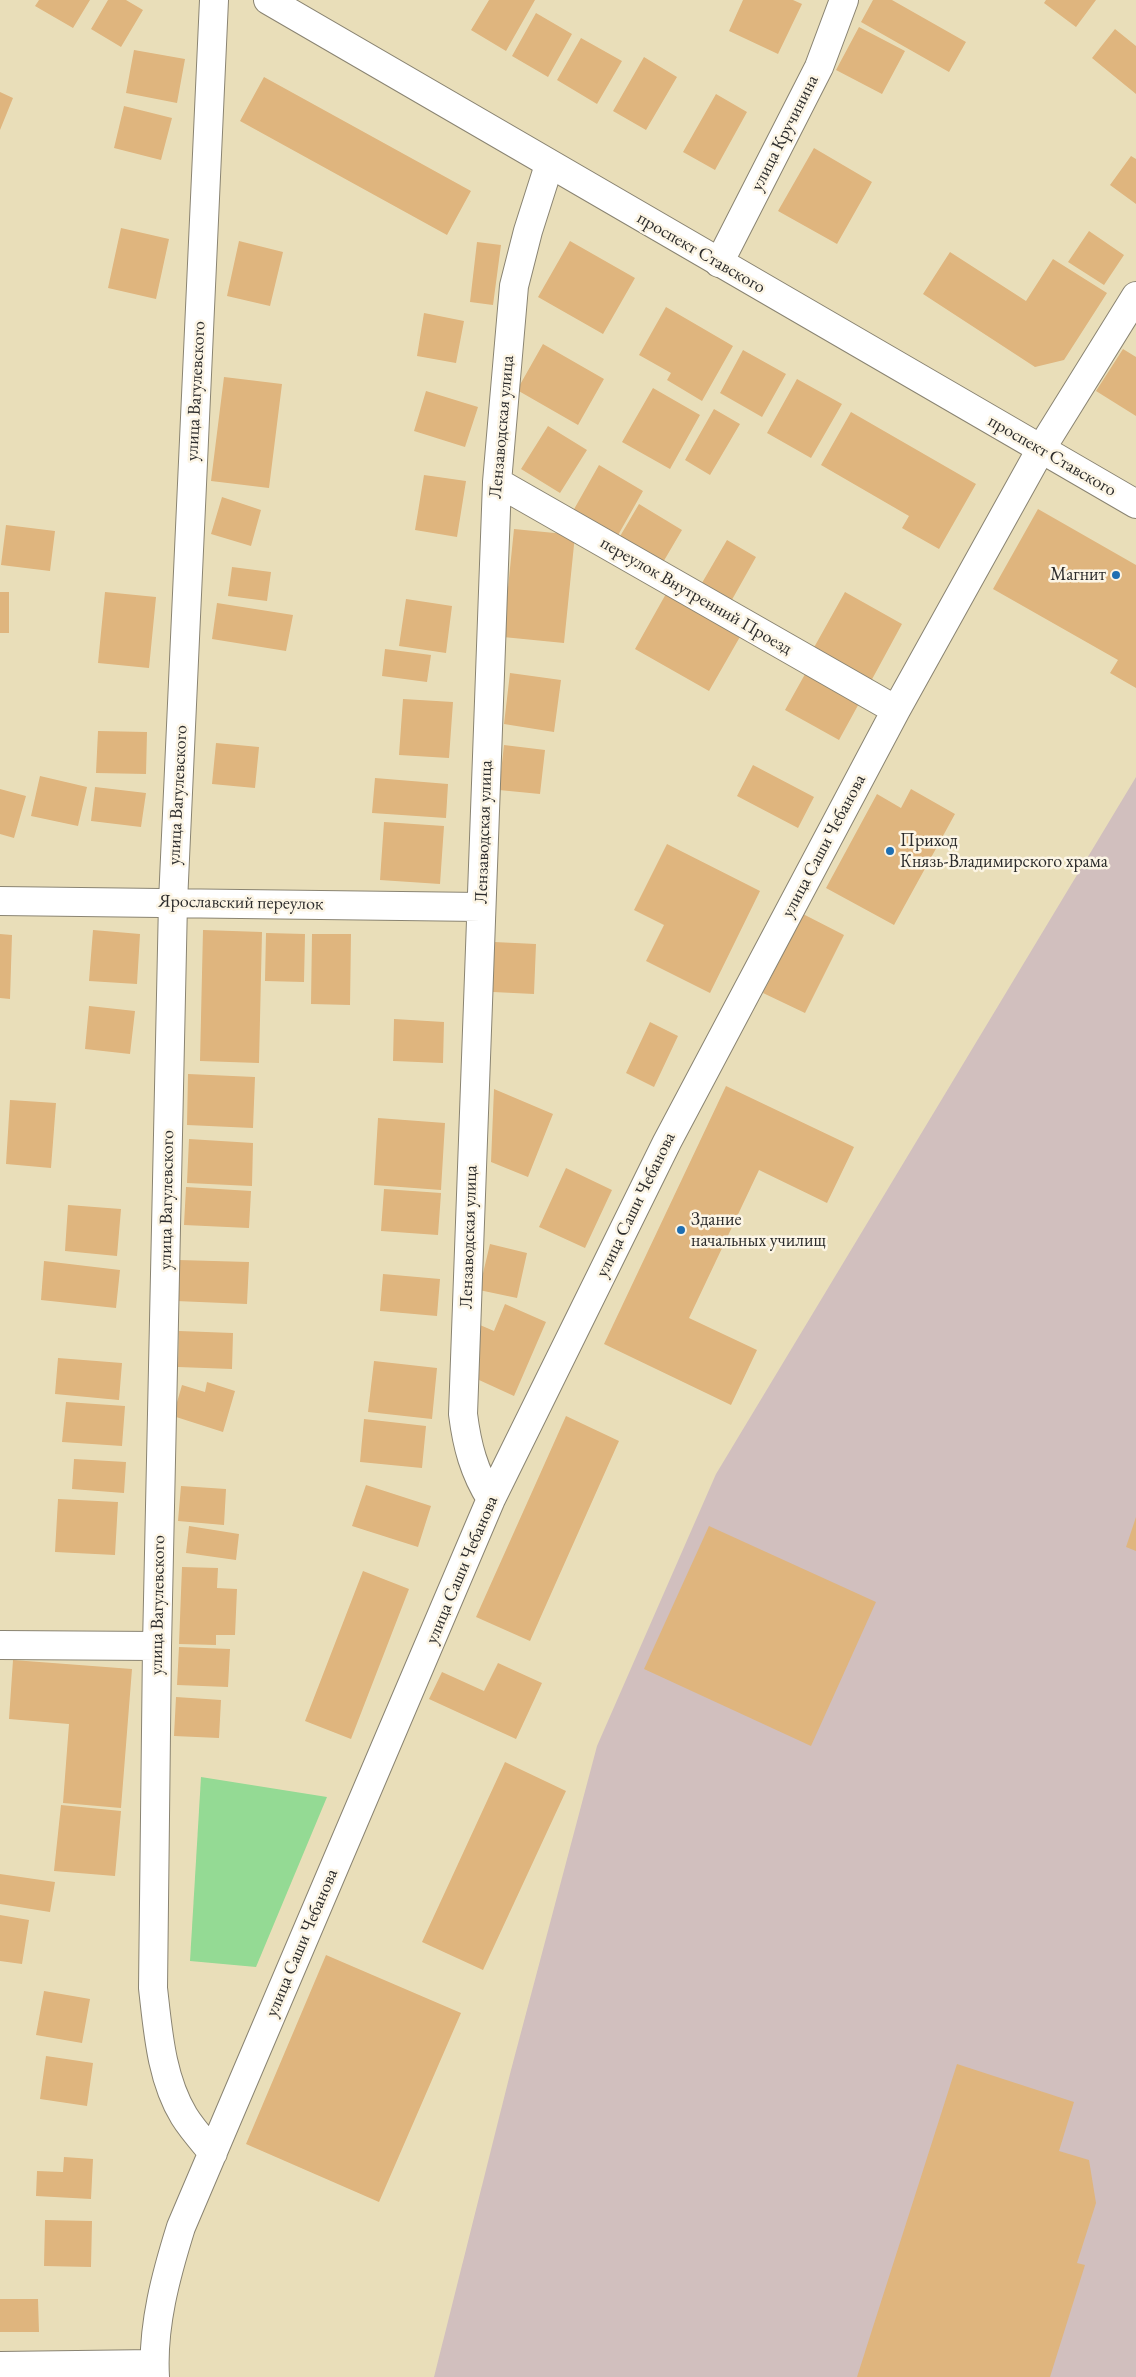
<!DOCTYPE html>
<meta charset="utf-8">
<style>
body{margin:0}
canvas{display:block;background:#e9deb9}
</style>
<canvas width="1136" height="2377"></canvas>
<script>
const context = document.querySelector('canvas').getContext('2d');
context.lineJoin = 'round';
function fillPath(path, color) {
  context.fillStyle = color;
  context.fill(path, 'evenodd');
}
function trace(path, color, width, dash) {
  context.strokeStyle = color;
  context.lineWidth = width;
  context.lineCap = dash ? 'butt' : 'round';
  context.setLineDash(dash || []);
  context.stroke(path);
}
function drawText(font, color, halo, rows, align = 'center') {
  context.font = font + ' "EB Garamond",serif';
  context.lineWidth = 5;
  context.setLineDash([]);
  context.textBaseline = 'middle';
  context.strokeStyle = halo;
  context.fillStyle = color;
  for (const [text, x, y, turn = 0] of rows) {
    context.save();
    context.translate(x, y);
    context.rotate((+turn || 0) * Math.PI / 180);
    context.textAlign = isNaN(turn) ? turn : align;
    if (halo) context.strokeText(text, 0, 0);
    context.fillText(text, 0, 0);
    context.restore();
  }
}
fillPath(new Path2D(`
 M1136 777V2377H434L511 2070 597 1746 716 1474Z`), '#d1bfbe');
fillPath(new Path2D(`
 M201 1777 327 1797 256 1967 190 1961Z`), '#94da94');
fillPath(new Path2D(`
 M39 0H90L73 28 35 6Z
 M108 0H126L143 10 121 47 91 29Z
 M489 0H535L506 51 471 30Z
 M743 0H793L802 4 778 54 729 31Z
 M873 0H892L966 42 949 72 861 22Z
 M1046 0H1096L1076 27 1044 3Z
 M536 13 572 34 548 77 512 56Z
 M859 27 905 51 882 94 836 70Z
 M1115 29 1136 46V94L1092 58Z
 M581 38 622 61 597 104 557 80Z
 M134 50 185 59 177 103 126 93Z
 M644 57 677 77 646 130 613 111Z
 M264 77 471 191 447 235 240 121Z
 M0 92 13 98 0 130Z
 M716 94 747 112 715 170 683 152Z
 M124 106 172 118 161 160 114 148Z
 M814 148 872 182 837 244 778 211Z
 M1131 156 1136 159V204L1110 185Z
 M121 228 169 239 156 299 108 288Z
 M1089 231 1124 255 1104 285 1068 262Z
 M239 241 283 252 270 306 227 296Z
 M570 241 635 278 603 334 538 297Z
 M477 242 501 245 493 305 470 302Z
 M950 252 1026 301 1053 259 1107 293 1064 360 1035 367 923 294Z
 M666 307 733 346 702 401 667 380 671 373 639 355Z
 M424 313 464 321 456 363 417 356Z
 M543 344 604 379 578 425 517 390Z
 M1123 349 1136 357V416L1096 391Z
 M743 350 786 374 762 417 720 393Z
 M224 377 282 384 269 488 211 481Z
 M797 379 842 404 811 458 767 433Z
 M653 388 700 415 670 469 622 442Z
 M426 391 478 407 465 447 414 431Z
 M714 409 740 424 710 475 685 460Z
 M851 412 976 484 939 549 902 528 909 516 821 465Z
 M548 426 587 450 560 493 521 469Z
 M599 465 643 491 617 537 573 511Z
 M424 475 466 481 457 537 415 530Z
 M222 497 261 510 251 546 211 534Z
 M639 504 682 530 662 564 619 538Z
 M1038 509 1136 565V688L1110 673 1118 660 993 589Z
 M6 525 55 531 50 571 1 565Z
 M514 529 575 535 564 643 503 637Z
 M727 540 756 557 729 605 699 588Z
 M232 567 271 572 267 601 228 596Z
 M0 592H9V633H0Z
 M105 592 156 597 149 668 98 663Z
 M667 592 741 635 709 691 635 649Z
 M845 592 902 624 870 683 812 651Z
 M406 599 452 606 446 653 399 646Z
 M217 603 293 615 286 651 212 639Z
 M385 649 431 655 427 682 382 676Z
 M809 667 862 698 839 740 785 710Z
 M510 673 561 680 554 732 504 724Z
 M403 699 453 702 449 758 399 755Z
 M98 731 147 732 146 774 96 773Z
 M216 743 259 747 255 788 212 784Z
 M504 745 545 750 540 794 499 790Z
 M753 765 814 797 798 828 737 796Z
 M40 776 87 787 78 826 31 816Z
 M375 778 448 784 446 818 372 813Z
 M95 787 146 793 141 827 91 821Z
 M0 789 26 796 14 838 0 834Z
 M911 789 955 814 894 925 826 888 877 794 901 808Z
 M384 822 444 826 440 884 380 880Z
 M667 844 760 891 710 993 646 961 664 925 634 910Z
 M803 914 844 935 805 1013 763 993Z
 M93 930 140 934 137 984 89 981Z
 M203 930 262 932 259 1063 200 1061Z
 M266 933 305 934 304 982 265 981Z
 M0 934 12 935 10 999 0 998Z
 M312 934H351L350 1005 311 1004Z
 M494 942 536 944 534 994 493 992Z
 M89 1006 135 1011 130 1054 85 1049Z
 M394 1019 444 1022 443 1063 393 1061Z
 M650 1022 678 1036 654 1087 626 1073Z
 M188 1074 255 1077 253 1128 187 1125Z
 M726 1086 854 1147 827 1203 759 1170 689 1318 757 1350 731 1405 604 1344Z
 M494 1089 553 1114 528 1177 491 1162Z
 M10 1100 56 1103 51 1168 6 1164Z
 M378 1118 445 1123 441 1190 374 1185Z
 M189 1139 253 1143 252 1186 187 1183Z
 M566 1168 612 1190 585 1248 539 1227Z
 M186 1187 251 1191 249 1228 184 1225Z
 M384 1189 441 1193 438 1235 381 1231Z
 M68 1205 121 1209 117 1256 65 1251Z
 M490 1244 527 1253 517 1298 479 1290Z
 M178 1260 249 1262 247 1304 176 1301Z
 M44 1261 120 1270 116 1308 41 1300Z
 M383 1274 440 1279 437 1316 380 1311Z
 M505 1304 546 1322 514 1396 479 1380 480 1325 494 1331Z
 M179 1331 233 1333 232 1369 178 1367Z
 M58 1358 122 1363 119 1400 55 1394Z
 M374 1361 437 1368 432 1419 368 1412Z
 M207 1382 235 1391 223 1432 173 1416 182 1385 205 1392Z
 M66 1402 125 1406 122 1446 62 1442Z
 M566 1416 619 1441 530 1641 476 1617Z
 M364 1419 426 1426 422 1468 360 1462Z
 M74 1459 126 1462 124 1493 72 1489Z
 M366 1485 431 1506 418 1547 352 1526Z
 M181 1486 226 1489 224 1525 178 1521Z
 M58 1499 118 1502 115 1555 55 1552Z
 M1136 1517V1551L1126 1547Z
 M189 1526 239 1534 236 1560 186 1553Z
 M709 1526 876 1602 811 1746 644 1669Z
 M182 1567 218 1568 217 1588 237 1589 235 1635H216V1645L179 1644Z
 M363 1571 409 1589 351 1739 305 1721Z
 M179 1647 230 1649 228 1687 177 1685Z
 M13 1660 132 1669 121 1808 63 1803 69 1724 9 1719Z
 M498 1663 542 1683 516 1739 429 1699 442 1672 484 1691Z
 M176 1697 221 1700 219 1738 174 1736Z
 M505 1762 566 1791 483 1970 422 1942Z
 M61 1805 121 1811 115 1876 54 1871Z
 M0 1874 55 1882 50 1912 0 1904Z
 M0 1915 29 1920 22 1964 0 1961Z
 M326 1955 461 2013 379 2202 246 2144Z
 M44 1991 90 1999 82 2043 36 2035Z
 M46 2056 93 2063 87 2106 40 2099Z
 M957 2064 1074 2102 1059 2151 1089 2160 1096 2203 1077 2263 1085 2265 1050 2377H857Z
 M64 2157 93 2159 91 2199 36 2196 37 2171 63 2172Z
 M45 2220 92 2221 91 2267 44 2266Z
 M0 2299H38L39 2332H0Z`), '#dfb57e');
const street = new Path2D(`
 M719 263 819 67 844 0
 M497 482 896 710
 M0 901 481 907
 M491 1499C474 1472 467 1446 463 1414L497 482 514 286 528 231 549 165
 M0 1645 157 1646
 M213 2153C203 2141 192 2129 184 2116 161 2078 158 2031 153 1988L157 1646 173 902 214 0
 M0 2366 154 2364
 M155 2377C152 2326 166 2275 181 2227L491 1499 667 1142 896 710 1041 449 1136 296`);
const secondary = new Path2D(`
 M268 0 1136 504`);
trace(street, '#8a8472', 30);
trace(secondary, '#8a8472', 30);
trace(street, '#fff', 28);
trace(secondary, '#fff', 28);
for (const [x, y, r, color] of [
 [1116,575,5,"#1f6fb2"],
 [890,851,5,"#1f6fb2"],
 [681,1230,5,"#1f6fb2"]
]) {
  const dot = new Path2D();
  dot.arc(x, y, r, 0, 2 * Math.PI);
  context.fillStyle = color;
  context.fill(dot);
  trace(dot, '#fcf5e5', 2);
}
drawText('18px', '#2b2b2b', '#fcf5e5', [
 ["улица Кручинина",785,133,-63],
 ["проспект Ставского",701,253,30],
 ["улица Вагулевского",196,391,-87],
 ["Лензаводская улица",502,427,-85],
 ["проспект Ставского",1052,456,30],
 ["переулок Внутренний Проезд",696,596,30],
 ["улица Вагулевского",178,795,-87],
 ["Лензаводская улица",484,832,-88],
 ["улица Саши Чебанова",824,846,-62],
 ["Ярославский переулок",241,903,1],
 ["улица Вагулевского",167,1200,-89],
 ["улица Саши Чебанова",636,1205,-64],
 ["Лензаводская улица",469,1237,-88],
 ["улица Саши Чебанова",462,1570,-67],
 ["улица Вагулевского",158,1605,-89],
 ["улица Саши Чебанова",302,1943,-67]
]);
drawText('18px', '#2b2b2b', '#fcf5e5', [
 ["Магнит",1106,575,"right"],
 ["Приход",900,841],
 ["Князь-Владимирского храма",900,862],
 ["Здание",691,1220],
 ["начальных училищ",691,1241]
], 'left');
</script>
